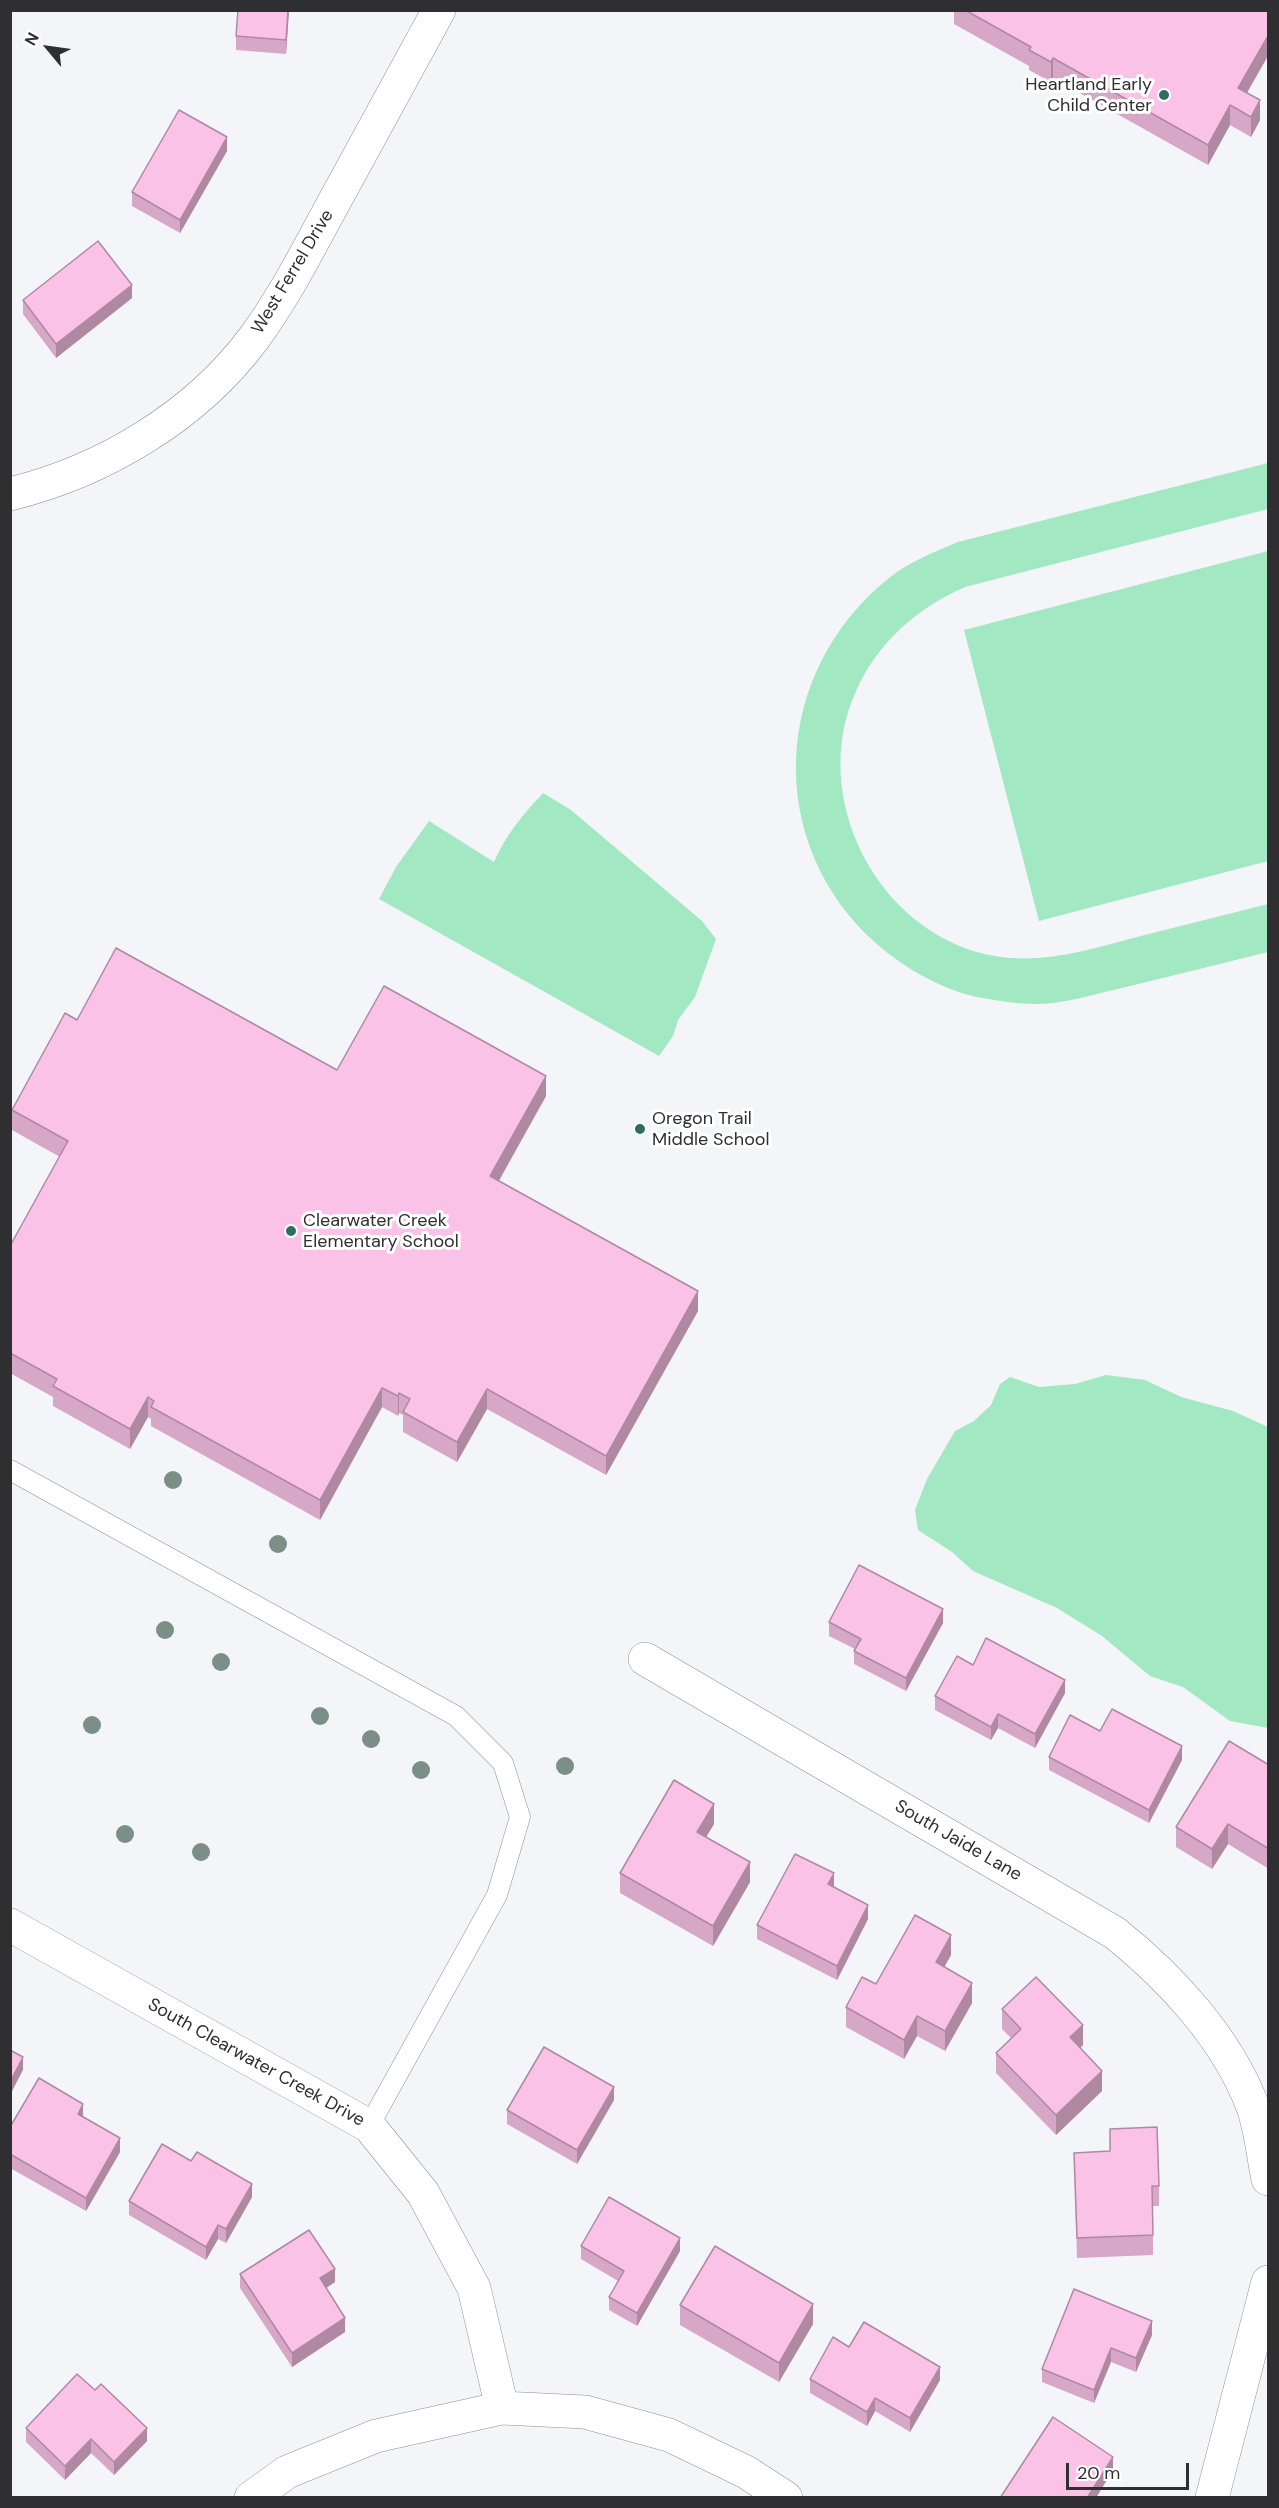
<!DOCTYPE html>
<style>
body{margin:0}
#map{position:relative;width:1279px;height:2508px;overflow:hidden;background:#f3f5f9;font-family:"DM Sans",sans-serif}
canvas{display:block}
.frame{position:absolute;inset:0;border:12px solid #2f2f31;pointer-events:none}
.north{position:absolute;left:18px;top:18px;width:60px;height:60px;-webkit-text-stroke:4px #fff;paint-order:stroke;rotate:299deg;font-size:16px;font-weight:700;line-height:24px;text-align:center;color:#2f2f31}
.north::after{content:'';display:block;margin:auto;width:21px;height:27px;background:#2f2f31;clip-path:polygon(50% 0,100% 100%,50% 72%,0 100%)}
.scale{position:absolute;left:1066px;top:2463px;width:123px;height:27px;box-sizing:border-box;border:3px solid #2f2f31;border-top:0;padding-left:8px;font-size:18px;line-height:21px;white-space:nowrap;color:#2f2f31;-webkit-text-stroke:4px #fff;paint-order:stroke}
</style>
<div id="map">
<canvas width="1279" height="2508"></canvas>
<div class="frame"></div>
<div class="north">N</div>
<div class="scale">20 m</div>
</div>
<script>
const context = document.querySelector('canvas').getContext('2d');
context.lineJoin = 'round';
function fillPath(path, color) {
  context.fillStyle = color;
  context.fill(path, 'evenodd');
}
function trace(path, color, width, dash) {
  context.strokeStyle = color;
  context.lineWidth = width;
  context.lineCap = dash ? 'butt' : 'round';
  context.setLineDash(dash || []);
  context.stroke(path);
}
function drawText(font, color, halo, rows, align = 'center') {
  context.font = font + ' "DM Sans",sans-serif';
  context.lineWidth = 6;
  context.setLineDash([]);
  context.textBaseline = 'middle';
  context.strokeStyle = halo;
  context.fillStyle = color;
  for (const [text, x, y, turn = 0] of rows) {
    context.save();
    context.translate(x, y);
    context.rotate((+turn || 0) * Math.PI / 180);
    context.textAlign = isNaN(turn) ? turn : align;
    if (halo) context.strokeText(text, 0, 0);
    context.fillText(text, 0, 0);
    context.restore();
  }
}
fillPath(new Path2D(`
 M1268 463V509L965 587C917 608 878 642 856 691 808 796 876 931 989 955 1041 966 1091 949 1141 936 1183 925 1226 915 1268 904V952C1220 964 1171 976 1122 988 1094 994 1065 1004 1037 1004 1019 1004 1000 1001 982 998 945 991 907 970 878 945 763 845 771 672 889 578 909 562 934 552 958 542Z
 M1268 551V861L1039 921 964 630Z
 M543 793 571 810 702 921 716 939 695 997 678 1020 673 1036 659 1056 379 899 396 867 429 821 494 862C505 836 524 813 543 793Z
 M1106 1375 1145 1380 1181 1397 1233 1411 1268 1427V1728L1230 1721 1183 1687 1150 1676 1102 1636 1057 1608 973 1571 952 1552 918 1530 915 1510 927 1479 955 1431 974 1421 991 1405 1000 1384 1010 1377 1039 1387 1075 1384Z`), '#a2e8c2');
const lane = new Path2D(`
 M10 1470 456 1716 503 1763 520 1817 497 1895 369 2126`);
const street = new Path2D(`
 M10 494C104 471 196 416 254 338 287 293 312 242 339 193 372 132 406 71 439 10
 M645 1659 1115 1933C1171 1978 1227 2038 1253 2107 1261 2130 1263 2156 1268 2179
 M10 1925 369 2126 423 2193 474 2288 502 2408
 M251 2498 287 2472 376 2436 502 2408 585 2412 669 2435 746 2472 786 2498
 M1212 2498 1268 2282`);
trace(lane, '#8f9094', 21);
trace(street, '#8f9094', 34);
trace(lane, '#fff', 20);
trace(street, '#fff', 33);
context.fillStyle = '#7b8f87';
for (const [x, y] of [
 [173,1480],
 [278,1544],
 [165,1630],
 [221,1662],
 [320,1716],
 [92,1725],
 [371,1739],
 [565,1766],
 [421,1770],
 [125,1834],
 [201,1852]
]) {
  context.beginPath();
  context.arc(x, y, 9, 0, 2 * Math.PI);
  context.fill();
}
fillPath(new Path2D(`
 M289 10 286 54 236 50V36Z
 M954 10H1269V54L1247 93 1260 120 1251 137 1230 125 1208 165 1053 78 1051 82 1029 70V66L954 24Z
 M227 151 180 233 132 206V192Z
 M132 298 56 358 23 314V300Z
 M77 1020 337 1070 546 1096 499 1181 698 1311 606 1475 487 1409 457 1462 403 1432V1415L399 1413 398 1416 382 1407 320 1520 151 1426V1419L148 1417 130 1449 53 1406V1397L10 1373V1246L60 1157 12 1130V1110Z
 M829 1622 943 1623 906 1691 854 1664V1651L855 1649 829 1636Z
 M973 1665 1065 1693 1035 1748 998 1728 991 1740 935 1710V1696Z
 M1100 1731 1182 1760 1149 1823 1049 1770V1757Z
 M1269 1765V1869L1228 1844 1212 1869 1176 1847V1827Z
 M714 1824 706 1837 750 1882 713 1946 620 1893V1873Z
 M833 1887 868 1919 837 1980 757 1939V1925Z
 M951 1955 944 1967 972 2003 945 2051 917 2036 904 2059 846 2027V2007L876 1984Z
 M1002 2009 1083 2045 1080 2048 1102 2091 1056 2135 996 2073V2053L1011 2038 1002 2029Z
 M614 2100 577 2164 507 2124V2110Z
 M83 2117 120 2152 86 2211 10 2168V2127Z
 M1110 2129 1159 2186V2206H1153V2255L1077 2258 1074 2153 1110 2151Z
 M252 2197 226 2243 218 2239 206 2260 129 2215V2201Z
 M581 2246 680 2251 637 2326 609 2310V2297L618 2281 581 2259Z
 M240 2274 335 2282 326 2288 345 2332 292 2367 240 2288Z
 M680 2305 813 2324 779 2382 680 2325Z
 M1152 2335 1136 2372 1111 2362 1094 2403 1042 2382V2369Z
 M810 2379 940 2380 910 2432 875 2411 867 2426 810 2393Z
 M26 2428 147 2441 114 2475 91 2453 65 2480 26 2442Z`), '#d7a7c7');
fillPath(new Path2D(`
 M288 10H289L286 54V40Z
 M1269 34V54L1238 108V88Z
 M1053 58V78L1051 82V62Z
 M1260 100V120L1251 137V117Z
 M1230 105V125L1208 165V145Z
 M227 137V151L180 233V220Z
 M132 285V298L56 358V344Z
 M546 1076V1096L490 1196V1176Z
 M698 1291V1311L606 1475V1456Z
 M382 1388V1407L320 1520V1500Z
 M487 1389V1409L457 1462V1442Z
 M399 1393V1413L398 1416V1396Z
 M148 1397V1417L130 1449V1429Z
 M943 1609V1623L906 1691V1678Z
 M1065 1680V1693L1035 1748V1734Z
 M998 1714V1728L991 1740V1727Z
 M1182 1746V1760L1149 1823V1810Z
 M714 1804V1824L697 1852V1832Z
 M1228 1824V1844L1212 1869V1849Z
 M750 1862V1882L713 1946V1926Z
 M834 1873V1887L828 1884Z
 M868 1905V1919L837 1980V1966Z
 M951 1935V1955L936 1982V1962Z
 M972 1983V2003L945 2051V2031Z
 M917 2016V2036L904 2059V2040Z
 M1083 2025V2045L1070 2057V2037Z
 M23 2057V2070L10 2095V2082Z
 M1102 2071V2091L1056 2135V2115Z
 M614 2087V2100L577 2164V2150Z
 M83 2104V2117L78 2114Z
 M120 2138V2152L86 2211V2198Z
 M252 2184V2197L226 2243V2229Z
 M218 2225V2239L206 2260V2247Z
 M680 2238V2251L637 2326V2313Z
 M335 2269V2282L320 2292V2278Z
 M813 2304V2324L779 2382V2363Z
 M345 2318V2332L292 2367V2353Z
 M1152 2321V2335L1136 2372V2358Z
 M1111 2348V2362L1094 2403V2390Z
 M940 2367V2380L910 2432V2418Z
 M875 2398V2411L867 2426V2412Z
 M147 2428V2441L114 2475V2462Z
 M91 2439V2453L65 2480V2466Z
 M1113 2457V2470L1096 2498H1087Z`), '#af88a2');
const building = new Path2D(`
 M238 10H288L286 40 236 36Z
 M965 10H1269V34L1238 88 1260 100 1251 117 1230 105 1208 145 1053 58 1051 62 1029 50 1031 47Z
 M179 110 227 137 180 220 132 192Z
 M98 241 132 285 56 344 23 300Z
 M116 948 337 1070 384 986 546 1076 490 1176 698 1291 606 1456 487 1389 457 1442 403 1412 410 1399 399 1393 398 1396 382 1388 320 1500 151 1407 154 1401 148 1397 130 1429 53 1386 57 1379 10 1353V1246L68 1141 12 1110 65 1013 77 1020Z
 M859 1565 943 1609 906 1678 854 1651 861 1639 829 1622Z
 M986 1638 1065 1680 1035 1734 998 1714 991 1727 935 1696 957 1656 973 1665Z
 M1112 1709 1182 1746 1149 1810 1049 1757 1070 1715 1100 1731Z
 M1229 1741 1269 1765V1849L1228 1824 1212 1849 1176 1827Z
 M674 1780 714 1804 697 1832 750 1862 713 1926 620 1873Z
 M795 1854 834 1873 828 1884 868 1905 837 1966 757 1925Z
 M915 1915 951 1935 936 1962 972 1983 945 2031 917 2016 904 2040 846 2007 862 1977 876 1984Z
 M1036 1977 1083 2025 1070 2037 1102 2071 1056 2115 996 2053 1021 2029 1002 2009Z
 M544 2047 614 2087 577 2150 507 2110Z
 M10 2050 23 2057 10 2082Z
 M39 2078 83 2104 78 2114 120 2138 86 2198 10 2154V2127Z
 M1157 2127 1159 2186H1152L1153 2235 1077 2238 1074 2153 1110 2151V2129Z
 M162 2144 191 2161 197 2152 252 2184 226 2229 218 2225 206 2247 129 2201Z
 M609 2197 680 2238 637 2313 609 2297 624 2271 581 2246Z
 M309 2230 335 2269 320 2278 345 2318 292 2353 240 2274Z
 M715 2246 813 2304 779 2363 680 2305Z
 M1074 2289 1152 2321 1136 2358 1111 2348 1094 2390 1042 2369Z
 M864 2322 940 2367 910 2418 875 2398 867 2412 810 2379 833 2337 849 2347Z
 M77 2374 95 2390 101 2384 147 2428 114 2462 91 2439 65 2466 26 2428Z
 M1053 2417 1113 2457 1087 2498H1000Z`);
fillPath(building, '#fac2e7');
trace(building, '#af88a2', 1.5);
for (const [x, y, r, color] of [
 [1164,95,6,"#2c6f60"],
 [640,1129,6,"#2c6f60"],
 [291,1231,6,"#2c6f60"]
]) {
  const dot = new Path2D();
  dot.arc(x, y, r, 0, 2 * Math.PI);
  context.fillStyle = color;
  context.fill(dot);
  trace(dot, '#fff', 2);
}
drawText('18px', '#2f2f31', '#fff', [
 ["Heartland Early",1152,85,"right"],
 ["Child Center",1152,106,"right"],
 ["Oregon Trail",652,1119],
 ["Middle School",652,1140],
 ["Clearwater Creek",303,1221],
 ["Elementary School",303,1242]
], 'left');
drawText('18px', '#2f2f31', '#fff', [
 ["West Ferrel Drive",293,272,-59],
 ["South Jaide Lane",958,1841,30],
 ["South Clearwater Creek Drive",256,2063,29]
]);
</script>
